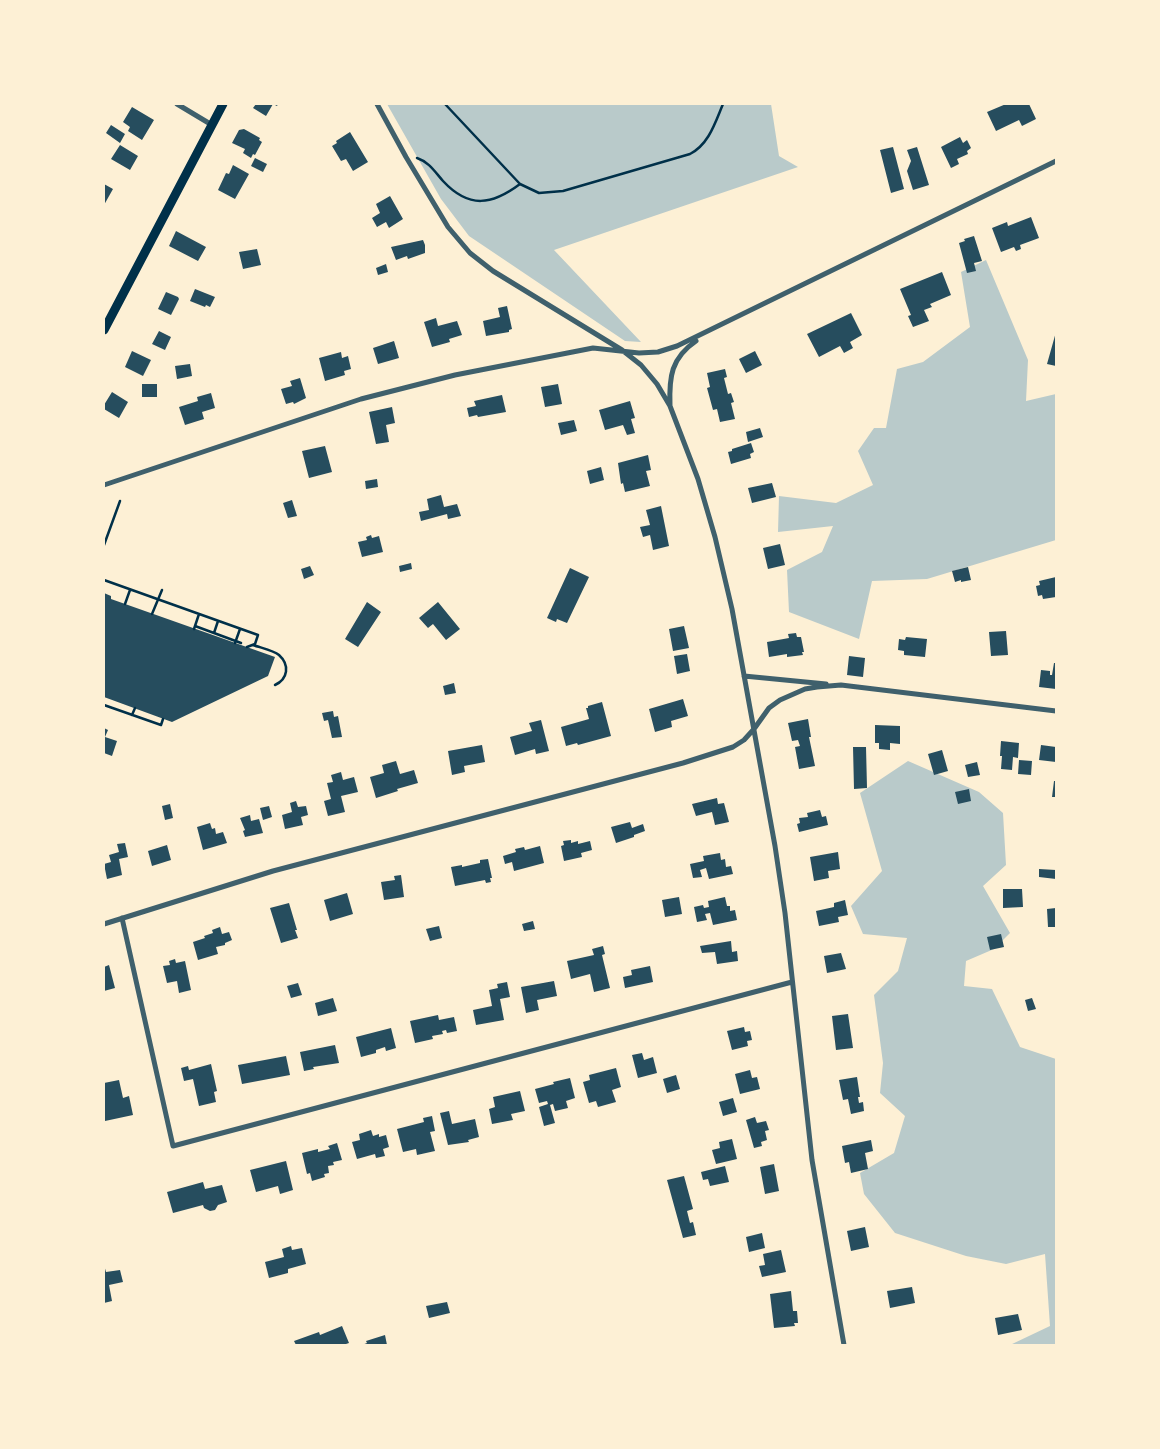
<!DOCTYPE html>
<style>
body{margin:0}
#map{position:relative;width:1160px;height:1449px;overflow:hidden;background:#fdf0d5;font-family:Barlow,sans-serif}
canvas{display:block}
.frame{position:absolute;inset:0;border:105px solid #fdf0d5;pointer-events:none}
</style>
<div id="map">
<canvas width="1160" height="1449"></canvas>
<div class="frame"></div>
</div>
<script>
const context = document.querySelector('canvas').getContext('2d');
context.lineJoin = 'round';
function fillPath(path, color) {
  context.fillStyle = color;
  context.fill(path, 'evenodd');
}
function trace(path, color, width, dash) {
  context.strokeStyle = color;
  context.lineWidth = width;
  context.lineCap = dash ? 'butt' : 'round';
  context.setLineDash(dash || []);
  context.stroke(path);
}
fillPath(new Path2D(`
 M387 104H771L779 156 798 167 554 250 641 342 625 341 469 236 441 199Z
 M986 260 1028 360 1026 401 1056 394V540L927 579 872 581 859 639 789 612 787 570 822 552 833 526 778 532 779 496 836 503 873 485 858 451 874 428H886L897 369 923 362 970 327 961 272Z
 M908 761 979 792 1003 813 1006 865 983 886 1010 933 994 949 966 961 964 986 992 989 1020 1047 1056 1059V1345H1010L1050 1326 1045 1254 1006 1264 966 1256 895 1233 864 1194 860 1173 894 1153 905 1116 880 1093 883 1063 874 995 898 971 907 938 863 934 851 906 882 871 860 793Z`), '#b9caca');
fillPath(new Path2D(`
 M256 104H278L277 106 273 104 266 116 253 108Z
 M1006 104H1029L1036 119 1022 126 1019 120 996 131 987 112Z
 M132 107 154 120 142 140 128 131 130 127 123 122Z
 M111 125 125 134 120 143 106 133Z
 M244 129 260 138 259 140 262 142 255 155 253 154 251 158 243 153 245 149 232 143 239 130Z
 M350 132 368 162 353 171 346 159 341 161 332 146 337 143 336 141Z
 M960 137 963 143 967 140 971 148 967 151 968 154 957 159 959 164 951 168 941 147Z
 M120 145 138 156 130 170 111 159Z
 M893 147 904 189 891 193 880 150Z
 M917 147 929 185 913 190 907 171 911 161 907 150Z
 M255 158 267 164 263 172 251 166Z
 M233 165 249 174 235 199 218 190 226 173 229 174Z
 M104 184 113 189 104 205Z
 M390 196 403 219 389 228 386 222 377 227 372 218 380 213 376 204Z
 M1031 217 1039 238 1020 245 1021 249 1016 251 1014 247 1001 252 992 228 1007 222 1008 226Z
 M176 231 206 247 198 261 169 246Z
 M974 236 982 261 974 263 976 271 967 273 959 243 965 241 964 239Z
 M423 240 425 245V253L408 259 407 256 396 260 391 247Z
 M257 249 261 265 243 269 239 252Z
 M386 264 388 272 378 275 376 268Z
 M942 272 951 295 930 304 932 307 924 310 929 321 913 327 908 316 911 315 900 289Z
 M195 289 215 297 210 307 206 305 205 307 190 301Z
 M166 292 178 297 179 299 171 315 158 309Z
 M507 306 512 329 509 330V332L486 336 483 321 500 317 498 308Z
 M851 313 862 335 850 342 853 348 844 353 840 346 819 357 807 334Z
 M436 318 438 326 457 321 462 335 449 339 450 342 432 347 424 322Z
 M159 331 171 337 165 350 152 344Z
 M1056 332V366L1047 364Z
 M394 341 399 358 378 364 373 348Z
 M132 351 151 360 143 376 125 367Z
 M755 351 762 365 746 373 739 359Z
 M341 352 342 358 348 356 351 369 344 371 345 375 325 381 319 358Z
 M190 364 192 376 177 379 175 366Z
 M725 369 727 377 724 378 728 394 731 393 734 402 731 403 735 419 720 422 717 409 713 410 707 388 710 387 707 373Z
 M300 378 306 398 294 404 293 402 286 404 281 389 292 386 290 381Z
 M142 384H157V397H142Z
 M558 384 562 404 545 407 541 387Z
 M112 392 128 402 119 418 104 409V405Z
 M211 393 215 408 202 412 204 419 185 425 179 407 198 401 197 397Z
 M502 395 506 412 478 417 477 415 469 417 467 408 476 406 474 401Z
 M630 401 635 418 631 419 635 433 627 435 623 425 605 430 599 410Z
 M392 407 395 423 386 425 389 442 376 444 369 412Z
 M574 420 577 431 561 435 558 423Z
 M760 428 763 437 748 442 746 432Z
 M751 443 754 452 750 454 751 458 731 464 728 452 732 451V449Z
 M325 446 332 472 309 478 302 451Z
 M648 455 651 470 646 471 650 486 625 492 623 483 621 484 618 463Z
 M601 467 604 480 590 484 587 471Z
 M377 479 378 487 366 489 365 481Z
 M772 483 776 497 752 503 748 488Z
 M441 495 444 507 457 504 461 516 448 519 447 514 421 521 419 512 429 510 427 499Z
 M292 500 297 516 288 518 283 503Z
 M661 506 669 546 653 550 650 535 643 537 640 527 650 525 646 510Z
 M371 535 372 538 379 536 383 552 362 557 358 542 367 540 366 537Z
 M780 544 785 565 768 569 763 548Z
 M411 563 412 569 400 572 399 566Z
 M310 566 314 575 304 579 301 569Z
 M968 567 971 580 961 582V580L955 582 952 571Z
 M570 568 589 577 567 623 557 619 556 622 547 618Z
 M1056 577V597L1043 599 1042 595 1038 596 1036 586 1040 585 1039 581Z
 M104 593 111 596V599L275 657 268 676 172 722 104 697Z
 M367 602 381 612 358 647 345 639Z
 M438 602 460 629 446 640 433 624 428 628 419 618Z
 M684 626 689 648 673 651 669 629Z
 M1006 631 1008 655 991 656 989 632Z
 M796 633 797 637H801L804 652H802L803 655 787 657V654L769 657 767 642 789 638 788 634Z
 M906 637 927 639 925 657 904 655V651L898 650 899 639 905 640Z
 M687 654 690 671 677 674 674 656Z
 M849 656 865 658 863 677 847 675Z
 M1054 663H1056V689L1039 687 1041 670 1050 671V675H1052Z
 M454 683 456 693 445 695 443 686Z
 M683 699 688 716 671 721 672 727 655 732 649 709Z
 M602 702 611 736 578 745 577 743 566 746 561 727 589 719 586 708H588V706Z
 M333 711 334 717 338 716 342 737 332 738 328 720 324 721 322 713Z
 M808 719 811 737H809L815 766 799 769 795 747 800 746 798 740 792 741 788 723Z
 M541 720 549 751 536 754 535 749 515 755 510 737 532 731 529 723Z
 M875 725 900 726V744L890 743V750L879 749V743H875Z
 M104 728 108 730 105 737 117 741 112 756 104 753Z
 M1001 741 1019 743 1018 758 1013 757 1012 770 1001 769 1002 756H1000Z
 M482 745 485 762 464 766 465 772 452 775 448 751Z
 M1041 745 1056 747V762L1039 760Z
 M853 747H866L867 788 854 789Z
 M942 750 948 771 934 775 928 754Z
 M1019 760 1032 761 1031 775 1018 774Z
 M396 761 400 774 414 770 418 783 397 789 398 791 376 798 370 777 384 773 382 765Z
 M977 762 980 775 968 777 965 765Z
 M341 772 343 780 354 777 358 792 341 796 345 812 328 816 324 801 331 799 327 783 333 782 331 775Z
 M1054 781H1056V797H1052Z
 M969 789 971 801 958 804 955 792Z
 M717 798 718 804 724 803 729 822 715 825 712 812 696 816 692 804Z
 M296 801 298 807 306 806 308 815 301 817 303 825 285 829 282 815 292 812 290 803Z
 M170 804 173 818 165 820 162 806Z
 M269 806 272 817 263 820 260 808Z
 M820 810 822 817 826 816 828 825 799 832 797 824 800 823 799 818 808 817 807 813Z
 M250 815 251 821 259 819 263 833 245 837 243 831 245 830 240 818Z
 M630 822 632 828 643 824 645 831 634 835V837L616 843 611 827Z
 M210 823 212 829 215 828 216 834 223 832 227 843 203 850 197 827Z
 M571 840V843L578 841V844L590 841 592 850 581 853 582 857 564 861 561 846 564 845 563 841Z
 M125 843 128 857 119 859 122 875 107 879 104 864 111 862 109 855 119 852 117 844Z
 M167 845 171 860 152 866 148 851Z
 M540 846 544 863 514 871 512 862 505 864 503 856 516 852 515 849 524 847 525 850Z
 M838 852 840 869 828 871 829 878 814 881 810 857Z
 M720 853 721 860 725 859 726 867 731 866 733 874 709 879 706 868 700 870 702 877 693 878 690 864 704 861 703 856Z
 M488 859 492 878H490L491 882 486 883 485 880 455 886 451 867 462 865V867L480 863V860Z
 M1039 869 1056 870V879L1039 877Z
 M401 875 404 897 384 900 381 882 395 880 394 876Z
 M1003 889H1022L1023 907 1003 908Z
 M347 893 353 914 330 921 324 900Z
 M679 897 682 914 665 917 662 900Z
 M725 897 727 906H730V911L735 910 737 920 713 925 710 913 705 914 707 920 697 922 694 907 703 905 704 908 709 907 708 901Z
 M845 900 848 915 838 917 839 922 819 926 816 911 834 907V903Z
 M289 903 297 930H295L298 938 281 943 270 908Z
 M1056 908V927H1048L1047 909Z
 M533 921 535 929 524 931 522 924Z
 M439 926 442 938 430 941 426 929Z
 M220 927 222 934 229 932 232 940 225 943V945L216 947 218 954 198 960 193 942 205 938 204 936 213 933 212 930Z
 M1001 934 1004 947 990 950 987 937Z
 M731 941 732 952 737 951 738 961 717 964 715 952 702 953 700 946Z
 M603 946 605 954 602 955 610 988 594 992 590 974 571 979 567 961 594 955 592 949Z
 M841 953 846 969 827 973 824 956Z
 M175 959 176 963 185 961 191 990 179 993 177 981 167 983 163 966 170 965 169 961Z
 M109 965 115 988 104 991V967Z
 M650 966 653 982 625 988 623 977 632 975 631 970Z
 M554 981 557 996 537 1000 539 1010 526 1013 521 987Z
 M507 982 510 997 500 999 504 1020 476 1025 473 1010 492 1006 489 990 498 988 497 984Z
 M298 983 302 995 291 998 287 986Z
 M333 998 337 1011 318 1016 315 1003Z
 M1032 998 1036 1009 1028 1011 1025 1000Z
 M848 1014 853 1048 836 1050 832 1016Z
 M438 1015 439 1020 454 1017 457 1031 447 1033 446 1030 442 1031 443 1034 432 1036 433 1039 415 1043 410 1021Z
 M744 1027 745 1032 750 1031 752 1040 747 1041 748 1046 732 1050 727 1031Z
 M391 1028 396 1048 386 1051 385 1047 376 1050V1053L361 1057 356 1037Z
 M335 1045 339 1063 313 1067 314 1069 304 1071 300 1052Z
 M642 1053 644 1060 653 1057 657 1073 638 1078 632 1055Z
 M286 1056 290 1075 242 1084 238 1065Z
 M211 1064 217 1091 214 1092 216 1102 199 1106 193 1079 184 1081 181 1068 188 1066 189 1070Z
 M616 1068 621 1087 612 1090 616 1102 598 1107 596 1101 589 1103 583 1082 590 1080 589 1075Z
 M750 1070 752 1078 757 1077 760 1089 740 1094 735 1074Z
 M676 1075 680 1089 667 1093 663 1079Z
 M857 1077 860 1097H858L859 1103 863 1102 864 1111 851 1114 848 1099 843 1100 839 1080Z
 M570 1078 575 1098 566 1101 568 1108 555 1111 553 1104 550 1105 555 1123 544 1126 539 1107 548 1104 547 1101 539 1103 535 1089 554 1084 553 1082Z
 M119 1080 123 1098 129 1096 133 1115 105 1121 104 1083Z
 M520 1091 525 1111 511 1114 513 1120 492 1124 489 1109 495 1107 493 1097Z
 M733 1098 737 1112 723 1116 719 1102Z
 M449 1111 452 1124 475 1119 479 1137 468 1140 469 1142 448 1145 440 1113Z
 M432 1116 435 1131 430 1132 435 1151 417 1155 416 1149 403 1152 397 1129 424 1122 423 1118Z
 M755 1117 757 1123 766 1121 769 1130 765 1131 767 1140 761 1142 762 1146 754 1148 746 1120Z
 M371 1130 373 1136 379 1134V1137L386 1135 389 1147 383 1149 385 1156 376 1158 375 1154 357 1159 352 1142 360 1140 359 1134Z
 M732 1139 737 1159 716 1164 712 1150 720 1148 719 1142Z
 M871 1140 873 1151 865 1153 868 1169 851 1173 849 1162 845 1163 842 1146Z
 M337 1143 342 1160 333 1162 334 1165 328 1166 329 1173 324 1174 325 1177 312 1181 310 1173 307 1174 302 1153 318 1149V1152L330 1149 328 1146Z
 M286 1161 293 1190 280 1194 278 1186 256 1192 250 1170Z
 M774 1164 779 1191 765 1194 760 1167Z
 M725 1166 729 1182 710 1186 708 1179 703 1180 701 1172Z
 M684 1176 693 1209 687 1211 690 1223 693 1222 696 1235 683 1238 667 1180Z
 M203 1182 205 1189 222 1185 227 1202 218 1205 215 1210 210 1211 204 1208 203 1205 173 1213 167 1192Z
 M865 1227 869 1247 851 1251 847 1231Z
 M762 1233 765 1248 749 1252 746 1237Z
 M291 1246 292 1250 302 1248 306 1264 288 1269V1273L269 1278 265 1262 284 1257 282 1249Z
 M781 1250 786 1272 762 1277 759 1266 765 1265 763 1254Z
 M104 1265 106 1272 120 1270 123 1282 109 1285 112 1301 104 1303Z
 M912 1287 915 1303 890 1308 887 1291Z
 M791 1291 793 1311H797L798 1323H794L795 1326 774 1328 770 1294Z
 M447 1302 450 1313 429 1318 426 1306Z
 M1018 1314 1022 1330 998 1335 995 1318Z
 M342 1326 349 1343 343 1345H296L294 1341 319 1332 320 1335Z
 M385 1335 387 1345H362L367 1343 366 1341Z`), '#264d5e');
trace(new Path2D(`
 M445 104 520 184 539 193 563 191 690 154C709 144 715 123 723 104
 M417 158C429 162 435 172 443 181 469 209 492 205 520 184
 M104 545 120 501
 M104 580 258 635 255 644 247 647
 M125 604 130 590
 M152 614 162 590
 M195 626 241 643
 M194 629 199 614
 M214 633 218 621
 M235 643 240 629
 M253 645C261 648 273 650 279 655 290 665 288 679 275 685
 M104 705 161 725 163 719
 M132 715 135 708`), '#003049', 2.5);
trace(new Path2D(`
 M177 104 212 125
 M377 104 406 157 448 227 470 253 493 271 622 350 641 365 657 384 670 406 698 479 715 537 732 609 775 846 785 913 812 1160 844 1345
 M670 405C669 377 671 358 696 341
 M104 485 361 399 455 375 593 348 639 353 658 352 677 346 1056 161
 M744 676 826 684
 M122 918 173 1146 792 982
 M104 924 273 871 683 763 733 747 744 740 754 729 769 708 780 700 805 689 817 687 841 685 1056 711`), '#3f606c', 5);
trace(new Path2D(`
 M104 330 223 104`), '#003049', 9);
</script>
